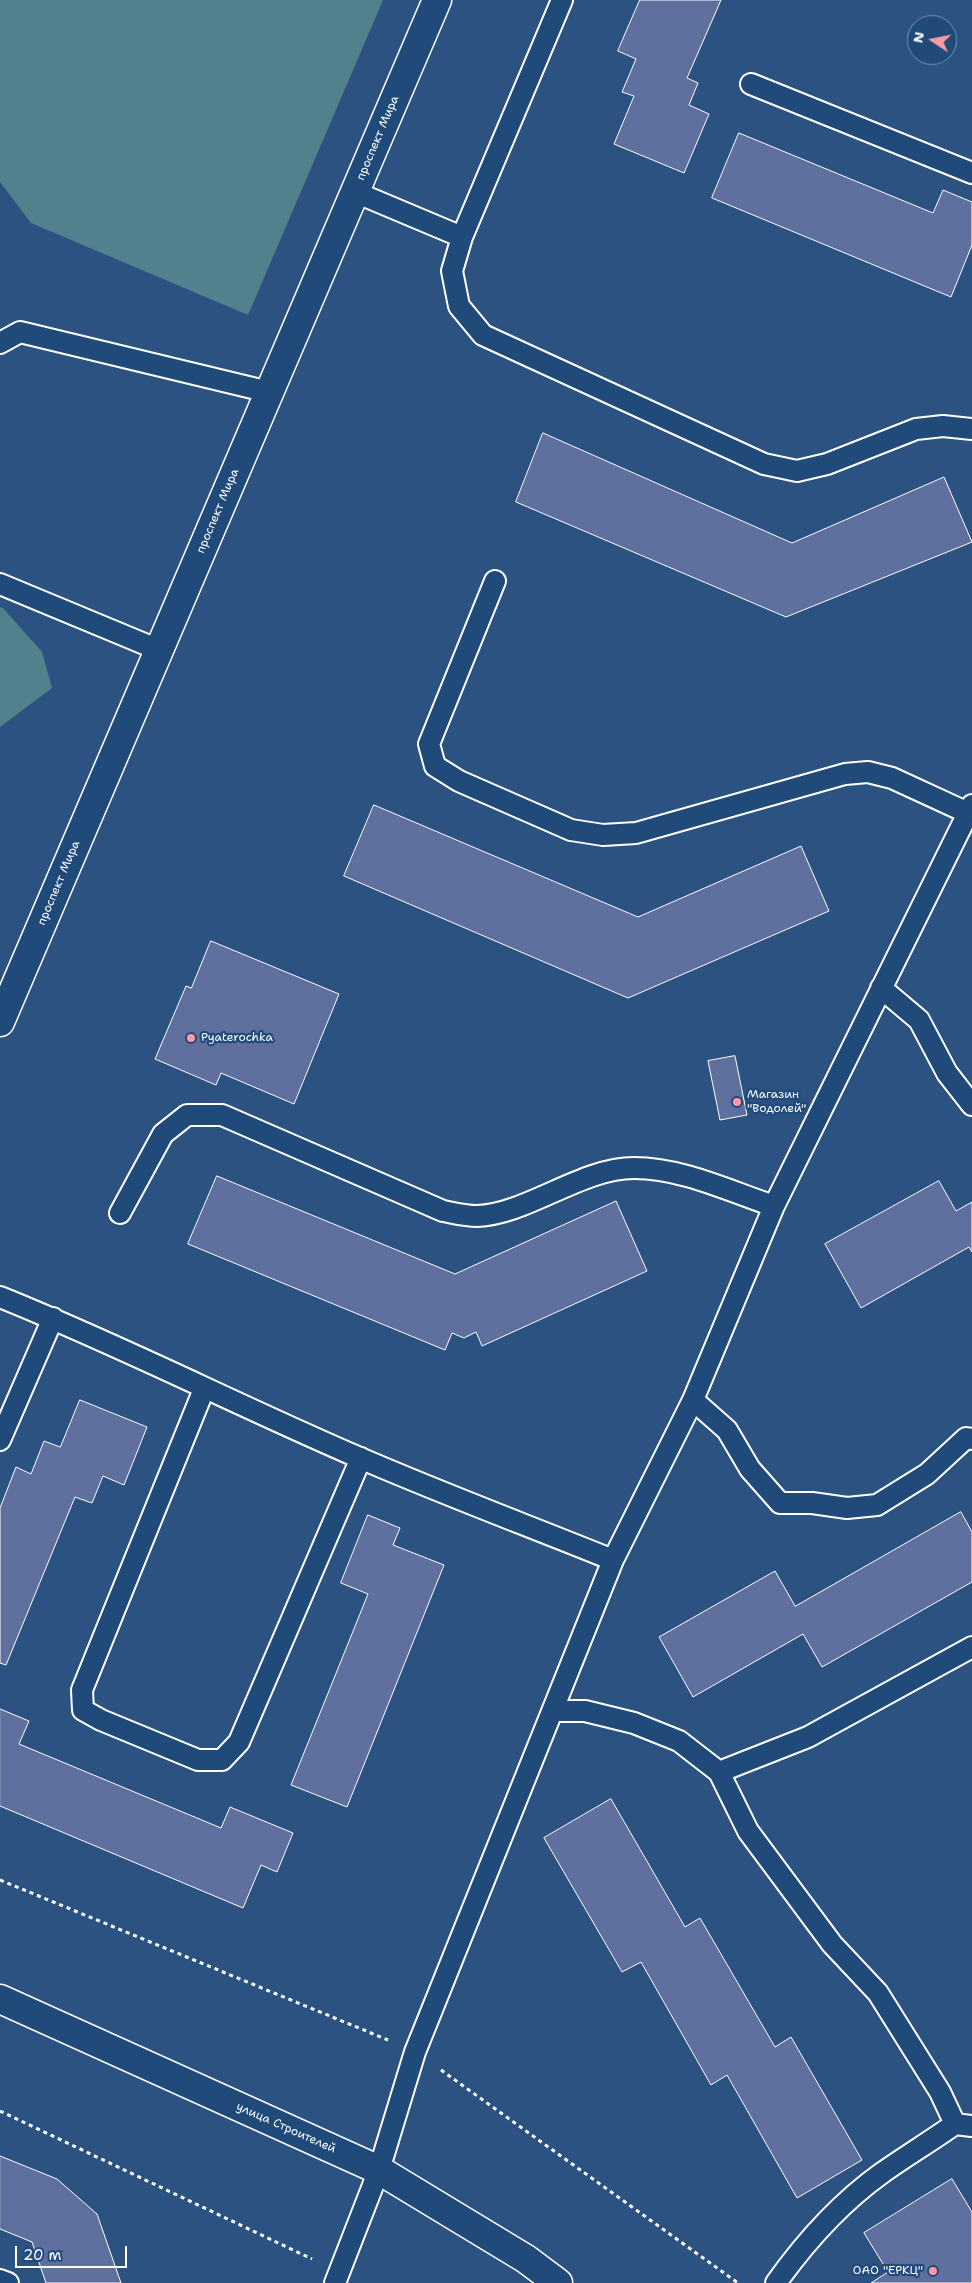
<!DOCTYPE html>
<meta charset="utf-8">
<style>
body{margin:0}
#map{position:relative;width:972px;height:2283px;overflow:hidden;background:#2c5281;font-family:"Shantell Sans",sans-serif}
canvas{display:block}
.north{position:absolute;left:907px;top:15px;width:50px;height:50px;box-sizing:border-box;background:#1f4a7a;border:1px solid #7992af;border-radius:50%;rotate:281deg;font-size:14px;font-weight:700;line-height:20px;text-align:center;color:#fff}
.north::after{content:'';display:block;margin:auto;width:18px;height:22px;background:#ff9aa2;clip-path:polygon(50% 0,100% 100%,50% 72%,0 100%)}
.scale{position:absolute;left:15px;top:2246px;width:112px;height:22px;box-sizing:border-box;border:2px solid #fff;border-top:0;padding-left:6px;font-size:15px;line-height:18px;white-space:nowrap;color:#fff;-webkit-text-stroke:4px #1f4a7a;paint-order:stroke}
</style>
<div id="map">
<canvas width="972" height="2283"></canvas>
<div class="north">N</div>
<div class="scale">20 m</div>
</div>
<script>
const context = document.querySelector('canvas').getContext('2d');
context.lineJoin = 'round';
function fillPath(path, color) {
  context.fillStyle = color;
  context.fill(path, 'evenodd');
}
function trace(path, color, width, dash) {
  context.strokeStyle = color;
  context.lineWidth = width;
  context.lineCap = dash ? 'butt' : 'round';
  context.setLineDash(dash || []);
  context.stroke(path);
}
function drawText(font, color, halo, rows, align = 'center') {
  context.font = font + ' "Shantell Sans",sans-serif';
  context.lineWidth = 4.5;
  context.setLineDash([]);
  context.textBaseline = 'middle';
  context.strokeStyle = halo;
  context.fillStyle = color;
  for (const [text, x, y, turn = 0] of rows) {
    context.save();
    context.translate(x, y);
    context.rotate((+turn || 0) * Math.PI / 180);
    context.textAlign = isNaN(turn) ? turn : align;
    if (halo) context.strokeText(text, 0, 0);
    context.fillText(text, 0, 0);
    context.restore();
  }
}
fillPath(new Path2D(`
 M0 0H383L248 315 31 223 0 182Z
 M0 607 3 608 42 652 52 688 0 727Z`), '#50818c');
const building = new Path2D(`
 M640 0H721L687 78 698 83 689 105 709 114 684 173 614 144 634 96 622 92 636 59 618 51Z
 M739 133 933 213 943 190 972 202V245L951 297 712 198Z
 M543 433 792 543 944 477 972 542 786 617 516 502Z
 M374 805 638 917 801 846 829 911 628 998 344 876Z
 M211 941 339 994 294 1104 221 1073 216 1085 155 1059 186 986 191 988Z
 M735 1056 747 1115 720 1120 708 1061Z
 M217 1176 455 1274 616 1201 647 1271 482 1346 476 1332 464 1338 452 1333 445 1350 188 1244Z
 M939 1181 956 1211 972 1202V1252L969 1247 861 1308 825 1244Z
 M80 1400 147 1427 124 1485 103 1476 92 1503 75 1497 6 1665 0 1663V1508L16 1467 31 1474 44 1441 60 1447Z
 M961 1512 972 1532V1582L822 1667 803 1634 693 1697 659 1637 775 1571 795 1606Z
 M368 1515 400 1528 393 1545 444 1565 347 1807 291 1785 368 1594 341 1583Z
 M0 1709 29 1721 19 1744 221 1828 230 1807 293 1833 277 1872 261 1865 243 1908 0 1806Z
 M611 1799 685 1927 700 1918 775 2047 791 2037 862 2160 797 2198 727 2075 711 2085 641 1962 622 1972 544 1838Z
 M0 2156 57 2179 97 2214 121 2283H46L32 2242 0 2229Z
 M952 2179 972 2212V2283H871L888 2272 864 2233Z`);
fillPath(building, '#5f709e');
trace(building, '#fff', 1);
const service = new Path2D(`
 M751 84 972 173
 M355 192 462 237 452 271 459 306 483 335 764 464 797 471 827 464 916 429 943 426 972 429
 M462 237 562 0
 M0 343 20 332 269 392
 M495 581 429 744 435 766 459 781 571 830 603 835 636 833 845 774 868 772 892 778 968 813
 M0 584 159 650
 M881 988 919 1020 947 1073 972 1105
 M120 1213 163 1134 187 1115H222L443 1211C454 1213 466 1216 477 1216 528 1214 581 1168 634 1168 682 1168 729 1191 774 1206
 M0 1297C122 1346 239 1406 360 1458 443 1494 529 1526 613 1560
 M204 1389 82 1690 83 1710 101 1720 198 1760H222L239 1742 361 1458
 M693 1400 727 1430 750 1469 780 1503H812L847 1508 877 1505 927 1474 966 1438 972 1439
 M0 1440 53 1318
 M554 1711H585L634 1723 679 1741 719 1772 748 1831 832 1944 878 1993 940 2092 955 2124
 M719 1772 808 1737 972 1647
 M0 2280 8 2283
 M335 2283 379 2170 415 2052 613 1560 693 1400 774 1206 972 805
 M776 2283C806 2241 840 2203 882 2173 906 2156 931 2141 955 2124L972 2126`);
const tertiary = new Path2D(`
 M0 1999 379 2170 526 2259 558 2283`);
const secondary = new Path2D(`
 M0 1022 437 0`);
trace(service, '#fff', 24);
trace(tertiary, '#fff', 31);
trace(secondary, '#fff', 31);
trace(new Path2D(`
 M0 1880 388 2040
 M441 2070 738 2283
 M0 2111 312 2259`), '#fff', 3, [4, 4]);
trace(service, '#1f4a7a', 20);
trace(tertiary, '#1f4a7a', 28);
trace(secondary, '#1f4a7a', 28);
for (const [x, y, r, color] of [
 [191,1038,5,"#ff9aa2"],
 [737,1102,5,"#ff9aa2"],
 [933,2271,5,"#ff9aa2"]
]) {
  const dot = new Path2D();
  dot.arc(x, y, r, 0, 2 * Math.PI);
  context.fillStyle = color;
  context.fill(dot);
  trace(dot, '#1f4a7a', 2);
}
drawText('12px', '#fff', '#1f4a7a', [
 ["проспект Мира",378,138,-67],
 ["проспект Мира",218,511,-67],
 ["проспект Мира",59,883,-67],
 ["улица Строителей",286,2128,24]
]);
drawText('12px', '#fff', '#1f4a7a', [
 ["Pyaterochka",201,1038],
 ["Магазин",747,1095],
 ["\"Водолей\"",747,1109],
 ["ОАО \"ЕРКЦ\"",923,2271,"right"]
], 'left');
</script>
